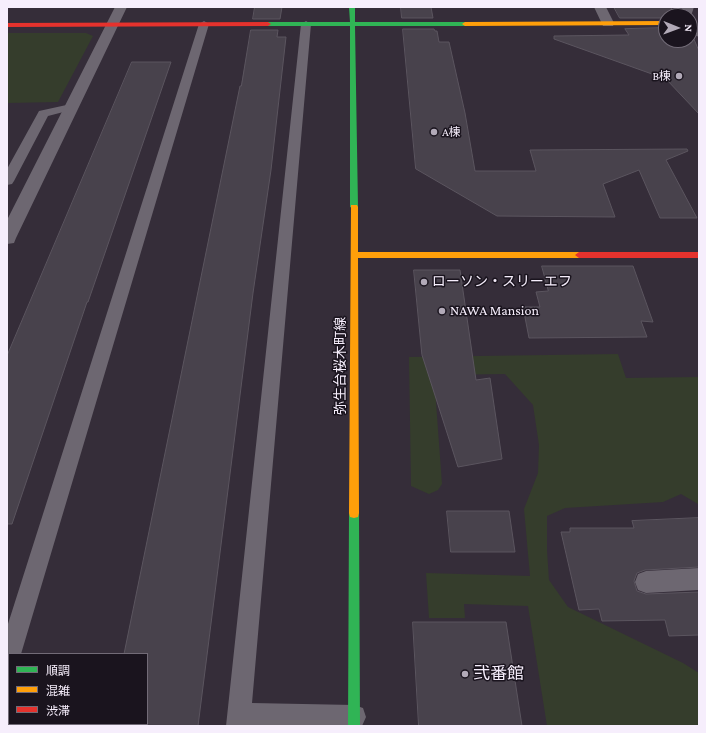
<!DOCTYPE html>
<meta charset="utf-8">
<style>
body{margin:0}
#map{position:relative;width:706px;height:733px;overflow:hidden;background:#352d39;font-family:"Crimson Pro","Noto Sans JP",serif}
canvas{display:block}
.frame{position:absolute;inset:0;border:8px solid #f6eefc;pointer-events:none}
.legend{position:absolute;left:8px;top:653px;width:140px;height:72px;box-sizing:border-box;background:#1a141e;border:1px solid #726b77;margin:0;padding:5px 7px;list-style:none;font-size:12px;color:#f6eefc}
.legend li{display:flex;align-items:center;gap:8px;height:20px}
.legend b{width:20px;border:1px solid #726b77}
.north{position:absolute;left:658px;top:8px;width:40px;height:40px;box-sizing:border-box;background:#1a141e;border:1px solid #726b77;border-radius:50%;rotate:91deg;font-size:11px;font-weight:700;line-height:16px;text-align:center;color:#f6eefc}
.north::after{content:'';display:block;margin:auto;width:14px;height:18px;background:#b2aab8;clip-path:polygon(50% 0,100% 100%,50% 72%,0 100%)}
</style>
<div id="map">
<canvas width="706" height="733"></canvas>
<div class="frame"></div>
<ul class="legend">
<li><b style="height:5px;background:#30b455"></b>順調</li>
<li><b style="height:5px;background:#ff9f0a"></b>混雑</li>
<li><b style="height:5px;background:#e5322d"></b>渋滞</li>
</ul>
<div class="north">N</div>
</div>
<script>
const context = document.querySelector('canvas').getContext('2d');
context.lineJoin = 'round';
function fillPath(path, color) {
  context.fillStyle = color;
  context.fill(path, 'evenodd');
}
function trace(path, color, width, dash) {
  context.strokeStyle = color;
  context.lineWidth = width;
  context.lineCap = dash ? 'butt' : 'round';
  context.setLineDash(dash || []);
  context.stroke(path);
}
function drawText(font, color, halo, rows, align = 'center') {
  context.font = font + ' "Crimson Pro","Noto Sans JP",serif';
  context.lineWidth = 3;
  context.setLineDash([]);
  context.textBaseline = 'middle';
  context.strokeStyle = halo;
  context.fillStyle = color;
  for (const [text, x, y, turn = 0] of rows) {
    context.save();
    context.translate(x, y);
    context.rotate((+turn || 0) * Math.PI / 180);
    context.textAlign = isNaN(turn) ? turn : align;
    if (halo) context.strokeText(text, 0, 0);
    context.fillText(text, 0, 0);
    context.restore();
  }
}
fillPath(new Path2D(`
 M7 33H86L93 36 58 102 7 103Z
 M618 354 626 378 699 377V503L698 504 681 494 663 502 565 508 547 516V550L549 580 568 607 683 663 699 673V726H547L528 606 464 604 465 618H429L426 573 530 576 524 509 538 473 539 445 533 405 505 374 434 375 442 484 438 490 429 494 411 486 409 357Z`), '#353d2c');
const building = new Path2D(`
 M255 7H282L280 19H253Z
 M401 7H431L433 18H402Z
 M614 7H672L670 16H666V18H620Z
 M666 28V40H690V36L693 37 699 51V114L666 79 554 39V36L629 35 625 29Z
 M403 29H434L435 31H437L439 42H449L465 113 475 171H536L530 150 687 149 688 151 666 160 697 218H660L639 170 603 184 615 217 497 216 416 169Z
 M251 30H278L277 37H286L271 170 253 293 198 726H147V654H124L240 86H241Z
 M132 62H171L88 302H87L12 524H7V356Z
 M542 266H633L653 322 641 321 647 337 529 338 523 307H540L536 292 548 291Z
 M414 270H460L476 380 490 378 502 459 458 467 422 355Z
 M447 511H509L515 552H451Z
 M699 518V567L645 570 637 573 634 581 637 591 646 594 699 592V635L669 636 665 620 602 621 599 609 579 610 561 532H570V528H634L632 521Z
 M413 622H506L522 726H419Z`);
fillPath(building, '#48424c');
trace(building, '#5b555f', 1);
fillPath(new Path2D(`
 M204 21 209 24 21 654H9V665L7 664V627L199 24Z
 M306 21 311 24 252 703 354 705 363 708 366 717 362 726H226L301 24Z
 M71 104 75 105 77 107 75 109 48 116 14 181 12 184 7 185V169L39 111Z
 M699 568V590L646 593 638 590 635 582 638 574 646 571Z`), '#6d6771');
fillPath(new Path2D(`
 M115 7H127L16 238 14 243 7 244V220Z
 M594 7H606L614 23 613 26H603Z
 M682 7H694L690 19V16H680Z
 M690 23 699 27V37L690 33Z`), '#6d6771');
fillPath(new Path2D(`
 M349 7H355V22H465L468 24 465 26H355L358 207 354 209 350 207V26H268L265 24 268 22H350Z
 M354 508 358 509 359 513 360 726H348L349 513 350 509Z`), '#30b455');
fillPath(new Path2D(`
 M666 21V25L465 26 462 24 465 22Z
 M351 205H357L358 207V252H579L583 255 579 258H358L359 513 358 517 354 518 350 517 349 513Z`), '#ff9f0a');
fillPath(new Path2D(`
 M7 23 268 22 271 24 268 26 7 27Z
 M579 252H699V258H579L575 255Z`), '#e5322d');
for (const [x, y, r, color] of [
 [679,76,4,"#b2aab8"],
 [434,132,4,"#b2aab8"],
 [424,282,4,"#b2aab8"],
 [442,311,4,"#b2aab8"],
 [465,674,4,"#b2aab8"]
]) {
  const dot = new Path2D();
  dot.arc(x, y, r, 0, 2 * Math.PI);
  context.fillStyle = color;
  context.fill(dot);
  trace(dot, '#1a141e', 1.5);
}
drawText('12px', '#f6eefc', '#1a141e', [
 ["B棟",671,76],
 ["A棟",442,132,"left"]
], 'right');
drawText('14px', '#f6eefc', '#1a141e', [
 ["ローソン・スリーエフ",432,282],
 ["NAWA Mansion",450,311]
], 'left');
drawText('14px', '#f6eefc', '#1a141e', [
 ["弥生台桜木町線",341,366,-90]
]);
drawText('17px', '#f6eefc', '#1a141e', [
 ["弐番館",473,674]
], 'left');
</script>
